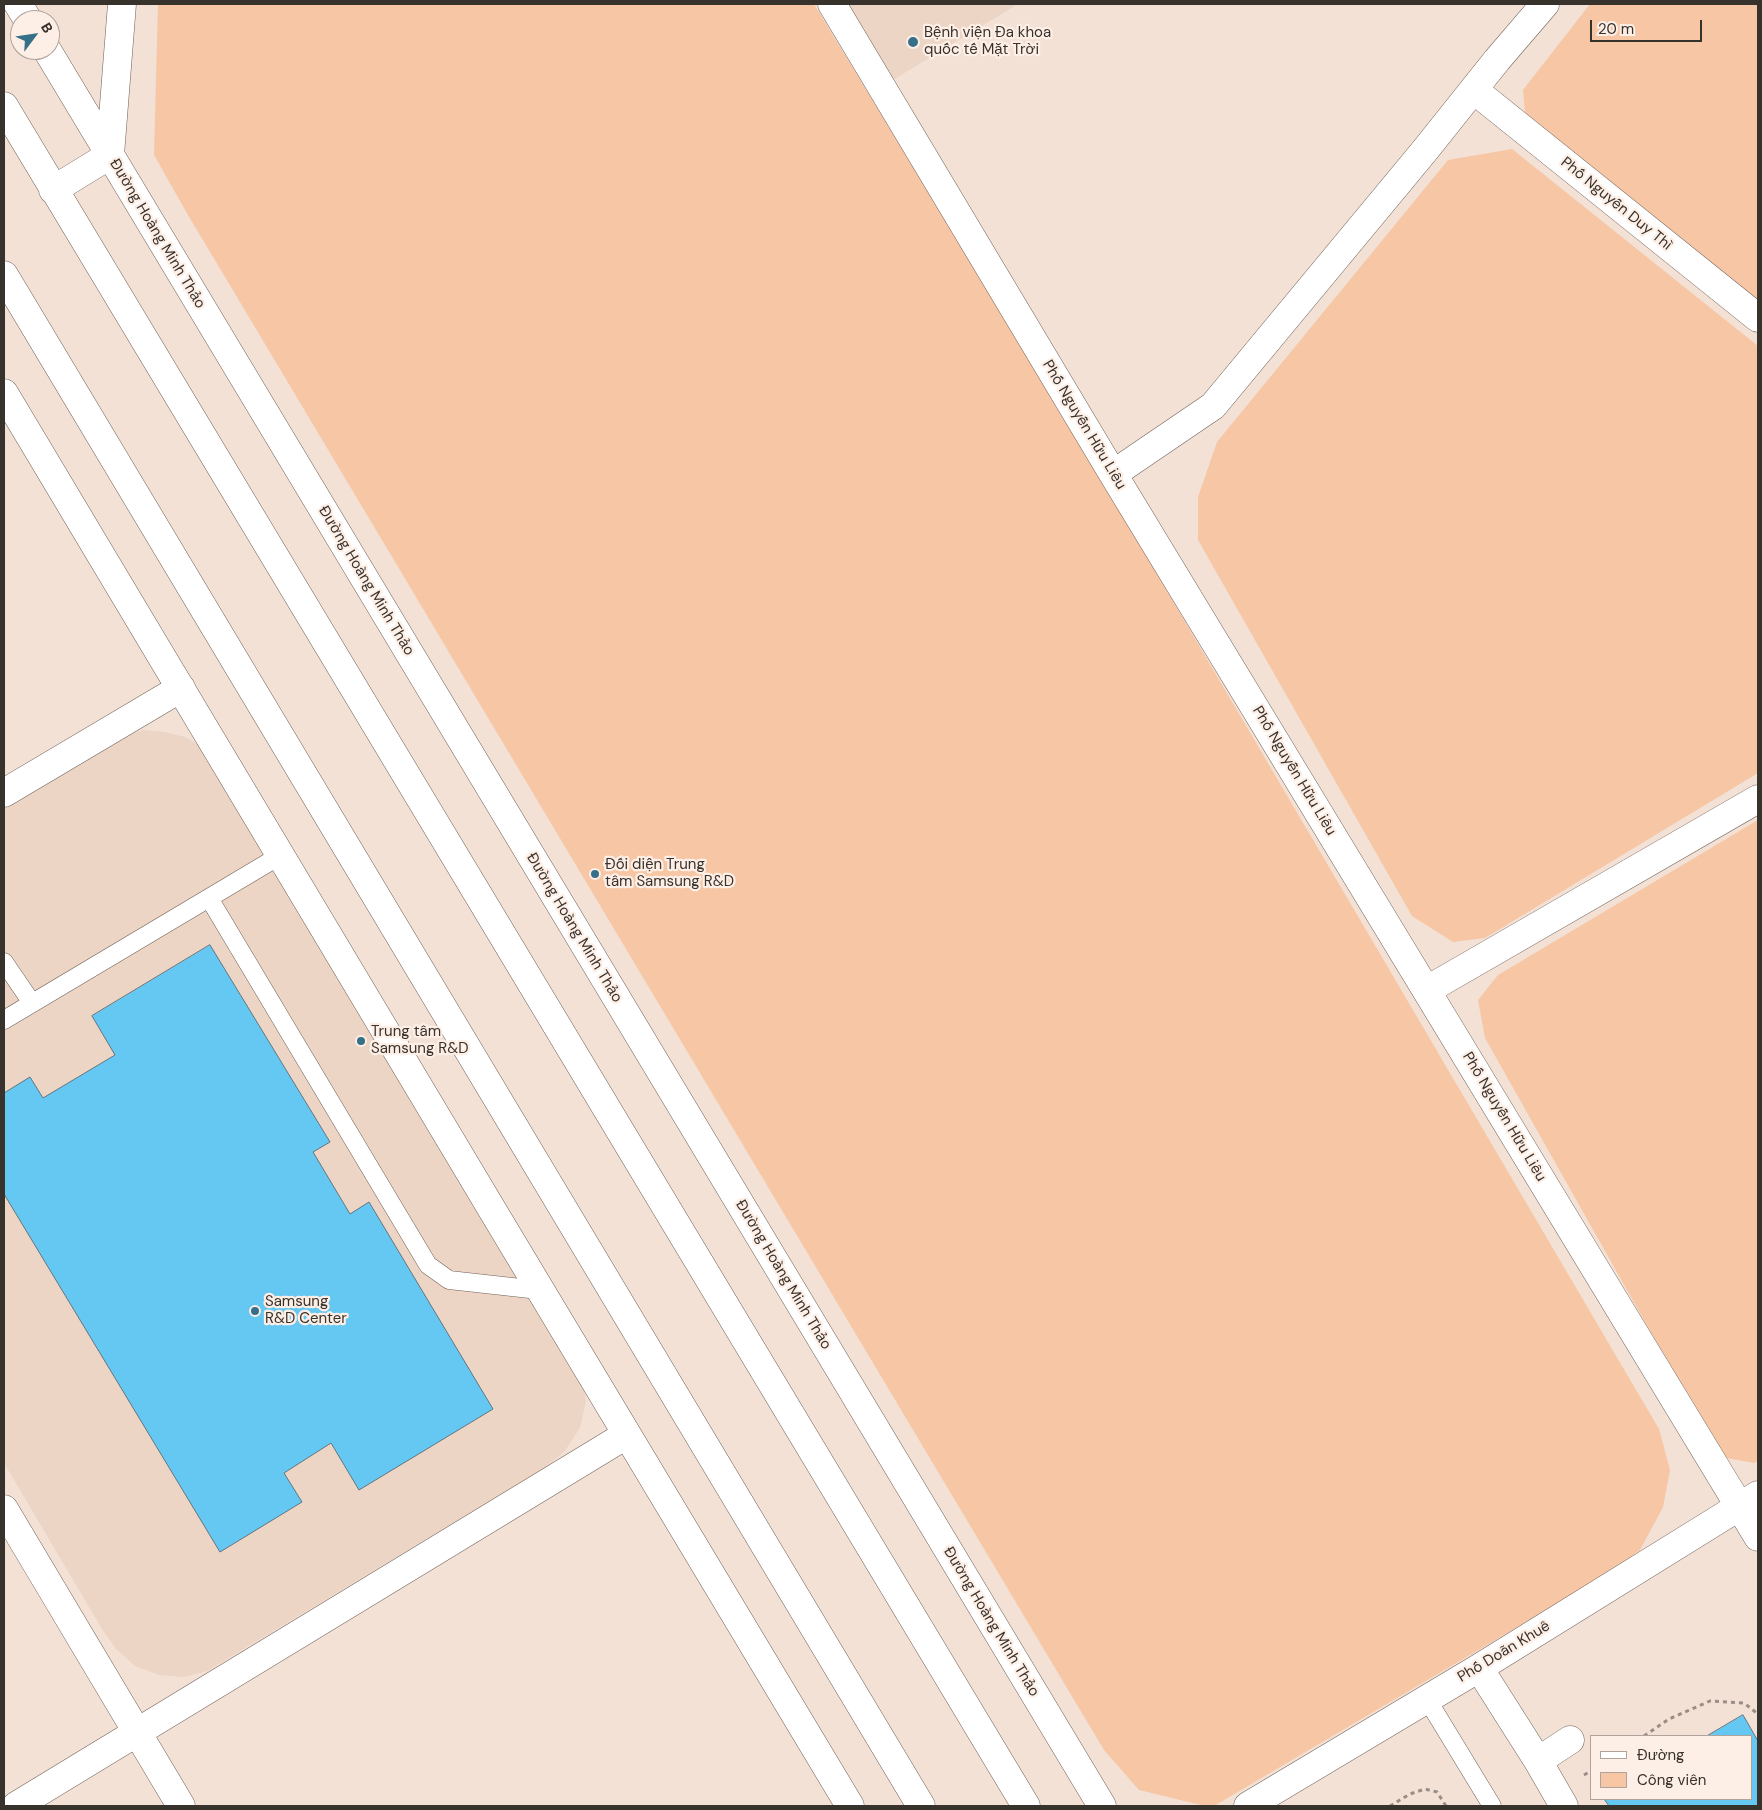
<!DOCTYPE html>
<meta charset="utf-8">
<style>
body{margin:0}
#map{position:relative;width:1762px;height:1810px;overflow:hidden;background:#f3e1d6;font-family:"DM Sans",sans-serif}
canvas{display:block}
.frame{position:absolute;inset:0;border:5px solid #38322d;pointer-events:none}
.legend{position:absolute;left:1590px;top:1735px;width:162px;height:65px;box-sizing:border-box;background:#feefe6;border:1px solid #afa39c;margin:0;padding:6px 9px;list-style:none;font-size:15px;color:#38322d}
.legend li{display:flex;align-items:center;gap:10px;height:25px}
.legend b{width:25px;border:1px solid #afa39c}
.north{position:absolute;left:10px;top:10px;width:50px;height:50px;box-sizing:border-box;background:#feefe6;border:1px solid #afa39c;border-radius:50%;rotate:59deg;font-size:14px;font-weight:700;line-height:20px;text-align:center;color:#38322d}
.north::after{content:'';display:block;margin:auto;width:18px;height:22px;background:#356f88;clip-path:polygon(50% 0,100% 100%,50% 72%,0 100%)}
.scale{position:absolute;left:1590px;top:20px;width:112px;height:22px;box-sizing:border-box;border:2px solid #38322d;border-top:0;padding-left:6px;font-size:15px;line-height:18px;white-space:nowrap;color:#38322d;-webkit-text-stroke:4px #feefe6;paint-order:stroke}
</style>
<div id="map">
<canvas width="1762" height="1810"></canvas>
<div class="frame"></div>
<ul class="legend">
<li><b style="height:6px;background:#fff"></b>Đường</li>
<li><b style="height:14px;background:#f6c6a5"></b>Công viên</li>
</ul>
<div class="north">B</div>
<div class="scale">20 m</div>
</div>
<script>
const context = document.querySelector('canvas').getContext('2d');
context.lineJoin = 'round';
function fillPath(path, color) {
  context.fillStyle = color;
  context.fill(path, 'evenodd');
}
function trace(path, color, width, dash) {
  context.strokeStyle = color;
  context.lineWidth = width;
  context.lineCap = dash ? 'butt' : 'round';
  context.setLineDash(dash || []);
  context.stroke(path);
}
function drawText(font, color, halo, rows, align = 'center') {
  context.font = font + ' "DM Sans",sans-serif';
  context.lineWidth = 4.5;
  context.setLineDash([]);
  context.textBaseline = 'middle';
  context.strokeStyle = halo;
  context.fillStyle = color;
  for (const [text, x, y, turn = 0] of rows) {
    context.save();
    context.translate(x, y);
    context.rotate((+turn || 0) * Math.PI / 180);
    context.textAlign = isNaN(turn) ? turn : align;
    if (halo) context.strokeText(text, 0, 0);
    context.fillText(text, 0, 0);
    context.restore();
  }
}
fillPath(new Path2D(`
 M848 4H1018L893 80Z
 M143 730 165 732 185 737 201 746 583 1380 586 1401 580 1428 564 1452 544 1468 207 1671 185 1677 159 1675 135 1666 116 1649 102 1629 4 1463V807L120 737Z`), '#ecd5c5');
fillPath(new Path2D(`
 M158 4H814L1080 443 1659 1429 1670 1470 1663 1507 1640 1550 1614 1570 1214 1806H1205L1139 1790 1104 1750 188 215 154 155Z
 M1590 4H1758V309L1526 124 1523 90Z
 M1512 149 1758 346V773L1485 938 1453 942 1412 916 1198 540V497L1217 442 1448 160Z
 M1758 820V1461L1754 1463 1721 1457 1485 1038 1478 1000 1498 975Z`), '#f6c6a5');
const building = new Path2D(`
 M210 945 330 1142 313 1152 350 1214 369 1202 493 1409 359 1490 331 1443 284 1473 302 1502 220 1552 4 1194V1093L30 1077 43 1098 115 1055 92 1016Z
 M1743 1715 1758 1741V1806H1609L1604 1799H1751V1736H1707Z`);
fillPath(building, '#65c8f3');
trace(building, '#63757e', 1);
const lane = new Path2D(`
 M209 898 428 1265 449 1280 539 1290
 M4 962 32 1003
 M4 1020 281 855
 M1427 1699 1492 1806`);
const street = new Path2D(`
 M832 4 1113 474 1758 1537
 M1474 90 1758 318
 M1113 474 1213 406 1426 149 1497 60 1545 4
 M4 793 181 688
 M1427 990 1758 799
 M4 1509 181 1806
 M1479 1668 1538 1761 1570 1740
 M1538 1761 1564 1806
 M16 1806 626 1435
 M1248 1806 1479 1668 1758 1495`);
const secondary = new Path2D(`
 M18 4 28 20
 M47 50 1102 1806
 M4 106 1026 1806
 M110 155 122 4
 M53 190 110 155
 M4 275 921 1806
 M4 393C287 864 566 1336 850 1806`);
trace(lane, '#706157', 19);
trace(street, '#706157', 29);
trace(secondary, '#706157', 29);
trace(new Path2D(`
 M1644 1736 1669 1719 1710 1701 1744 1703 1758 1714
 M1584 1775 1591 1771
 M1390 1806 1410 1794 1425 1789 1437 1792 1446 1806`), '#9a8d85', 3, [4, 4]);
trace(lane, '#fff', 18);
trace(street, '#fff', 28);
trace(secondary, '#fff', 28);
for (const [x, y, r, color] of [
 [913,42,6,"#356f88"],
 [595,874,5,"#356f88"],
 [361,1041,5,"#356f88"],
 [255,1311,5,"#356f88"]
]) {
  const dot = new Path2D();
  dot.arc(x, y, r, 0, 2 * Math.PI);
  context.fillStyle = color;
  context.fill(dot);
  trace(dot, '#feefe6', 2);
}
drawText('15px', '#38322d', '#feefe6', [
 ["Bệnh viện Đa khoa",924,33],
 ["quốc tế Mặt Trời",924,50],
 ["Đối diện Trung",605,865],
 ["tâm Samsung R&D",605,882],
 ["Trung tâm",371,1032],
 ["Samsung R&D",371,1049],
 ["Samsung",265,1302],
 ["R&D Center",265,1319]
], 'left');
drawText('15px', '#38322d', '#feefe6', [
 ["Phố Nguyễn Duy Thì",1616,204,39],
 ["Đường Hoàng Minh Thảo",157,234,59],
 ["Phố Nguyễn Hữu Liêu",1084,425,59],
 ["Đường Hoàng Minh Thảo",366,581,59],
 ["Phố Nguyễn Hữu Liêu",1294,771,59],
 ["Đường Hoàng Minh Thảo",574,928,59],
 ["Phố Nguyễn Hữu Liêu",1504,1117,59],
 ["Đường Hoàng Minh Thảo",783,1275,59],
 ["Đường Hoàng Minh Thảo",991,1622,59],
 ["Phố Doãn Khuê",1504,1652,-31]
]);
</script>
